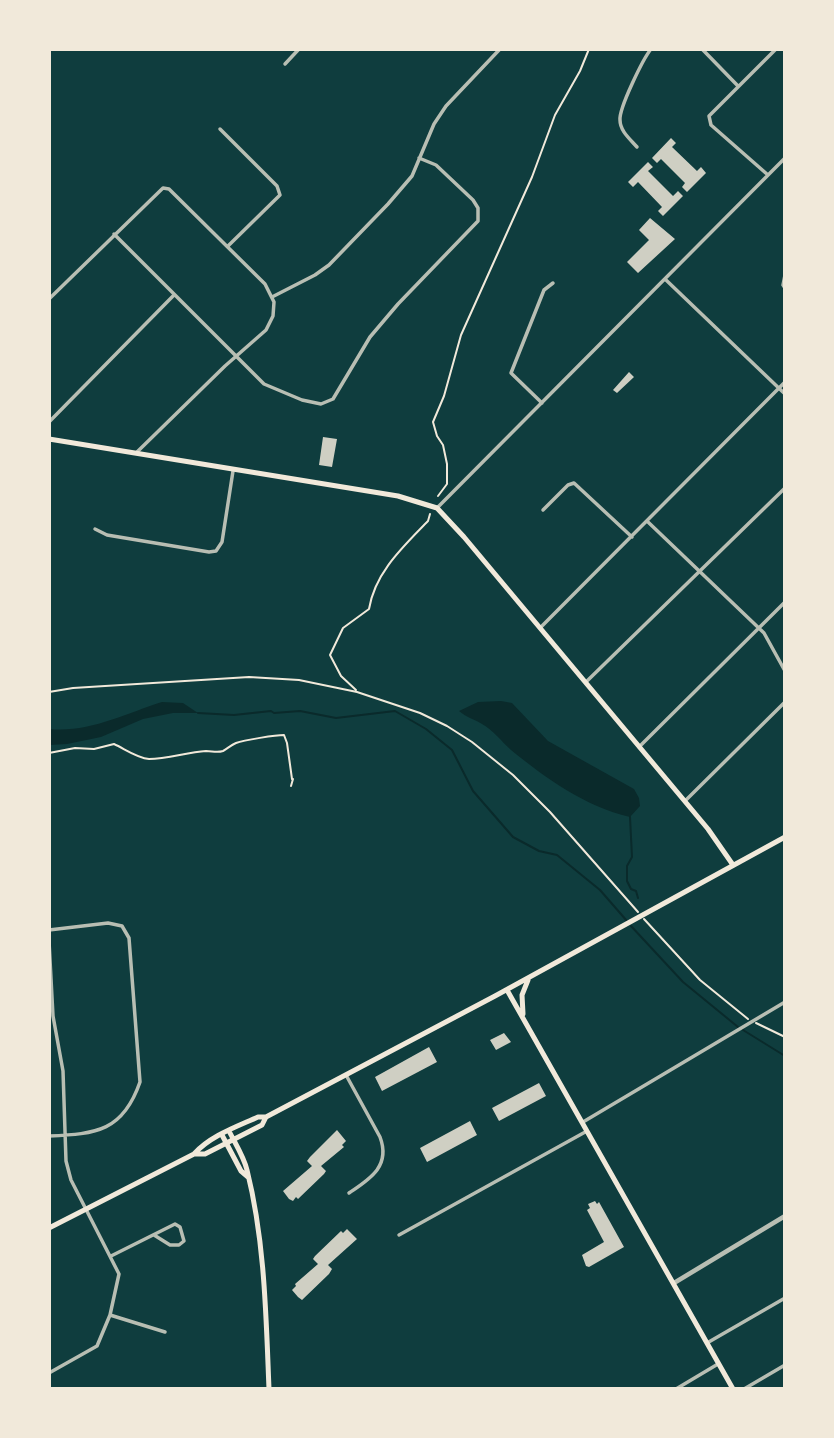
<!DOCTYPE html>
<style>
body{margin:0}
#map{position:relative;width:834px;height:1438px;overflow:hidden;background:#0f3d3e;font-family:Literata,serif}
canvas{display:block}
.frame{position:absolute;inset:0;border:51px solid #f1e9da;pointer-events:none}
</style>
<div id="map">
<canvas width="834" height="1438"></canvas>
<div class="frame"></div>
</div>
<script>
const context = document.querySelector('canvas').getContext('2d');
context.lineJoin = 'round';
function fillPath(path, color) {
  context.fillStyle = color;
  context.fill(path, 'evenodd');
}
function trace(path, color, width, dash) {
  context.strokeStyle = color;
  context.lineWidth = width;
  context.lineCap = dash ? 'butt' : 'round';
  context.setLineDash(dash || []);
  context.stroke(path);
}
fillPath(new Path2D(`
 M501 701 512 703 548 741 634 789 639 798 640 806 630 817C584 806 547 779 511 750 502 742 493 730 482 724 474 719 467 718 459 711L478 702Z
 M162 702 183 703 198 713H173L143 719 101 737 67 744 49 745V729C89 733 124 714 162 702Z`), '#0a2a2b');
trace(new Path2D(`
 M198 713 234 715 271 711 274 713 300 711 336 718 395 711 426 729 452 750 473 791 513 837 539 851 557 855 600 890 627 921
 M630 817 632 857 627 866V881L631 889 636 891 638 898
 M631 926 683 982 738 1027
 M743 1030 785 1056`), '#0a2a2b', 2);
fillPath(new Path2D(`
 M671 138 676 143 672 147 697 171 701 167 706 173 687 192 682 187 685 183 661 159 657 163 652 158Z
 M648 162 653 167 648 171 673 196 678 191 683 196 663 216 658 211 662 207 638 182 633 187 628 182Z
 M650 218 675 239 638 273 627 262 649 240 639 230Z
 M629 372 634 377 617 393 613 390Z
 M323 437 337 439 332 467 319 465Z
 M504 1033 511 1042 496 1050 490 1040Z
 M429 1047 437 1062 382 1091 375 1077Z
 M539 1083 546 1096 499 1121 492 1108Z
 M470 1121 477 1135 427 1162 420 1148Z
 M337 1130 346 1141 342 1145 344 1147 321 1166 326 1171 324 1174 298 1199 296 1197 293 1201 289 1199 283 1191 312 1166 307 1161 310 1157Z
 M595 1201 597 1204 599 1202 624 1247 589 1267 586 1266 582 1255 604 1242 587 1210 590 1208 588 1204Z
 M347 1229 357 1239 328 1265 332 1269 329 1274 302 1300 298 1297 292 1290 296 1286 295 1284 318 1264 313 1259 315 1256 341 1231 343 1233Z`), '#cfcfc3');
trace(new Path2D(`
 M438 496 447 484V464L443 445 437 436 433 422 444 396 461 335 532 177 555 115 580 71 589 49
 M356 690 341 676 330 655 343 628 369 609C375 572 404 546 428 521L430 514
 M49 692 73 688 249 677 299 680 357 692 420 713 447 726 472 742 513 775 550 812 638 912
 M49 753 75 748 94 749 114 744C125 749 137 758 149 759 168 759 187 752 206 751 212 751 217 753 223 751 227 749 231 745 236 743 244 740 276 735 284 735L287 743 292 779H293L291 786
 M644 919 700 980 748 1019
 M756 1023 785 1037`), '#f1e9da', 2);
trace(new Path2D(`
 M702 49 738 86
 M285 64 299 49
 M220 129 277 186 280 195 228 246
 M637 147C630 139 620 131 620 120 619 108 643 59 651 49
 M768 175 711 125 709 116 776 49
 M114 234 264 384 302 400 321 404 333 399 370 337 398 304 478 221V208L473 200 436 165 419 158
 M785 275 783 285 785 288
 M666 280 785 394
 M272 297 315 275 329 265 388 204 412 176 434 124 446 106 500 49
 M49 299 163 188 169 189 265 284 274 302 273 316 266 330 225 366 136 453
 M542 403 511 373 544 290 553 283
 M49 422 174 295
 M437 508 785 158
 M543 510 568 485 574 483 632 537
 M648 522 764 633 785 671
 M95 529 107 535 209 552 216 551 222 542 233 471
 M540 628 785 382
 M586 682 785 488
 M639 747 785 602
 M685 801 785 702
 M49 930 108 923 122 926 129 938 140 1082C123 1131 97 1134 49 1136
 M49 941 53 1016 63 1071 66 1161 71 1180 119 1274 110 1315 97 1346 49 1373
 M346 1075 380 1137C391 1166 370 1179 349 1193
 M583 1122 785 1002
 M399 1235 587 1131
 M111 1256 175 1224 180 1227 184 1241 179 1245H170L154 1235
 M110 1315 165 1332
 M707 1343 785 1298
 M676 1389 718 1364
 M744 1389 785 1365`), '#b8beb3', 3.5);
trace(new Path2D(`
 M674 1283 785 1216`), '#b8beb3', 4.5);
trace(new Path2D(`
 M49 439 398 496 437 508 464 537 708 829 733 865
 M507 990 733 1389
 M523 1014 522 995 528 980
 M229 1131C235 1143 244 1157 247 1170 265 1242 266 1316 269 1389
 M222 1135 241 1171 248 1177
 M194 1154H205L262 1125 266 1117
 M49 1228 194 1154C210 1136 236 1127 258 1117H266L495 996 785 837`), '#f1e9da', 5);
</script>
